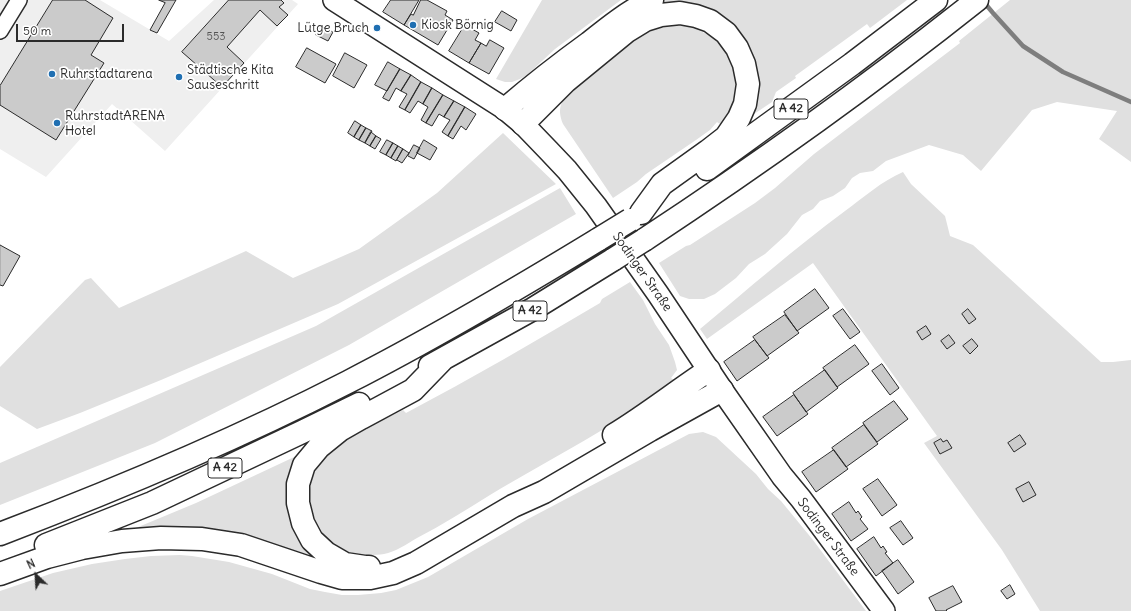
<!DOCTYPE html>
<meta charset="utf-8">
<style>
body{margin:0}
#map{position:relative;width:1131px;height:611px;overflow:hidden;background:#fff;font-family:Delius,sans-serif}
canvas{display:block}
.north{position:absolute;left:16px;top:555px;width:40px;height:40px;-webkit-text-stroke:3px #fff;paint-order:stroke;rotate:335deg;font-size:11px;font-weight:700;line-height:16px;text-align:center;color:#2b2b2b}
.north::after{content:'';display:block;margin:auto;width:14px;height:18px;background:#2b2b2b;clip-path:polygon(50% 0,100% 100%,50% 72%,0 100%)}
.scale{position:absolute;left:16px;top:24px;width:108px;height:18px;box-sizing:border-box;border:2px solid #2b2b2b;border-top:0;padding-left:5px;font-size:12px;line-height:14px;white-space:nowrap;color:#2b2b2b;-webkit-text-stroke:3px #fff;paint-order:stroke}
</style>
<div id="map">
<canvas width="1131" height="611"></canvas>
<div class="north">N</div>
<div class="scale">50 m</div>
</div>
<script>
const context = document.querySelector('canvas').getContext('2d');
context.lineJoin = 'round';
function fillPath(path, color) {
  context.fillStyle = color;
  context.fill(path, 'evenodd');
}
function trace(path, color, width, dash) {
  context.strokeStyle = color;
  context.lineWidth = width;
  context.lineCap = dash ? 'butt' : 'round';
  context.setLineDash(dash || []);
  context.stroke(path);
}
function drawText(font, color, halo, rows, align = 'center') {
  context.font = font + ' Delius,sans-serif';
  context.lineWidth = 3.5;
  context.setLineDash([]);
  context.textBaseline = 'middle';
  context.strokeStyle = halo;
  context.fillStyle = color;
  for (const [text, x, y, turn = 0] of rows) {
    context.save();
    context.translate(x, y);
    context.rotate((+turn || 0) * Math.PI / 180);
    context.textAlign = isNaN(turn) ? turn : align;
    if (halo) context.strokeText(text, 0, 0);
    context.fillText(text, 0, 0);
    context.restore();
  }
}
fillPath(new Path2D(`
 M0 0H100L169 41 214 0H292L298 4 165 151 112 104 46 177 0 149Z`), '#efefef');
fillPath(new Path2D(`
 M542 0H621L555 49 527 75 520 79 512 82H505L496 79Z
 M664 0H907L870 28 867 24 795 76 796 78 776 92 772 102 751 116 726 26 628 20 659 2Z
 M1010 0H1131V162L1099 139 1117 111 1057 102 1032 110 981 171 963 155 929 145 886 161 873 171 860 173 852 178 845 188 833 196 820 201 813 209 802 215 787 234 765 254 749 264 736 278 715 294 704 299H689L680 296 659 263 686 246 690 245 755 203 775 188 814 154 960 43 959 41Z
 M677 25C684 26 691 27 698 30 732 43 747 84 729 116 727 119 723 122 721 125L717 122 710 130 696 140 646 174 637 182 613 198 563 124C556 107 562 99 575 88L639 37C651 30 663 26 677 25Z
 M503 133 556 184 338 304 161 380 80 413 37 429 0 406V367L85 280 91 278 119 308 246 251 293 278 359 249 437 193Z
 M903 172 911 184 945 216 950 236 973 245 1101 362H1113L1131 360V611H1040L1002 550 924 443 937 436 813 263 707 339 700 329C748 289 795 248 845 211 864 197 882 181 903 172Z
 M560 188 576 214 349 345 155 443 0 505V463L316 326Z
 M630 282 643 300 655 324 669 345 675 362 677 370 671 378 676 381C617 425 552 458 490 495 466 510 442 525 417 538 407 544 395 552 384 554 371 556 355 556 343 549 337 546 330 541 326 537 323 534 321 530 319 526 307 507 306 482 320 464 340 437 374 425 403 410L406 413C472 378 536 341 600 303L602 299Z
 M703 432 716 437 756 474 768 489 781 501 813 540 866 611H0V591L53 573 92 564 125 559 151 556 180 555 192 556 229 562 272 574 310 589 325 592 342 595H358L381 593 396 590 428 577 528 519 689 434Z
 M307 451 296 476 326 560 119 535 196 503Z`), '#e0e0e0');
trace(new Path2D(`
 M983 1 993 13 1023 46 1063 72 1131 102`), '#7e7e7e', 4.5);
const building = new Path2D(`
 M53 0H85L113 18 91 55 104 63 56 140 0 105V86Z
 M159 0H176L157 33 150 30 165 3Z
 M229 0H281L284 3 279 7 288 15 277 26 260 10 227 47 244 63 222 87 182 52Z
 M391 0H419L404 25 383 12Z
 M421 0H427L447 11 445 15 453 20 438 45 404 25 411 14 413 15Z
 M502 11 517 20 511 31 495 22Z
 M465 25 479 33 475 40 481 43 469 63 449 51Z
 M321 26 333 32 328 41 316 35Z
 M490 40 504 48 489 74 469 63 481 43 486 46Z
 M307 48 336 64 325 83 296 67Z
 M345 53 367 65 354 88 333 76Z
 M388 62 400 69 387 91 375 85Z
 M400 69 411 75 401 91 396 88 389 101 383 98Z
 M411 75 421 82 405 110 399 107 407 94 401 91Z
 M421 82 432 88 423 104 418 101 410 113 405 110Z
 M432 88 443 95 426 123 421 120 428 107 423 104Z
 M443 95 454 101 444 117 439 114 432 126 426 123Z
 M454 101 465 107 448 136 442 132 450 120 444 117Z
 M465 107 476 114 466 130 461 126 453 139 448 136Z
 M355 121 361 125 354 137 348 133Z
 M361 125 366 128 359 140 354 137Z
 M366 128 372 131 365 143 359 140Z
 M371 132 376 136 370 146 365 143Z
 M376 136 381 139 375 149 370 146Z
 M387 140 393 143 386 155 380 152Z
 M424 140 437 148 430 160 417 153Z
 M393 143 398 146 391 158 386 155Z
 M414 145 420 148 414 159 408 156Z
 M398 146 403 149 396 161 391 158Z
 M403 149 409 153 402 163 397 160Z
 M0 245 20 256 3 286 0 285Z
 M815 289 829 308 797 331 784 312Z
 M843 309 860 332 850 339 833 316Z
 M968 309 976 319 969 324 962 314Z
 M785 315 799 333 767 356 753 337Z
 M926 326 931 334 922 340 917 332Z
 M949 335 955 343 947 349 941 341Z
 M972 339 978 346 970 354 963 346Z
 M755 340 769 358 737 381 724 362Z
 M855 345 869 364 837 387 823 368Z
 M882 364 899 388 890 395 872 371Z
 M825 370 838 388 806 412 793 393Z
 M794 395 808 414 777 436 763 417Z
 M894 401 908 419 877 442 863 423Z
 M864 425 878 444 846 467 832 448Z
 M1020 435 1026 444 1014 452 1008 443Z
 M941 439 943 442 947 440 952 448 940 454 934 443Z
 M834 450 848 469 816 492 802 472Z
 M878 479 897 505 882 516 863 489Z
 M1029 482 1036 495 1023 502 1016 489Z
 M849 502 856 513 858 511 862 517 860 519 868 529 851 541 832 514Z
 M901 521 913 538 903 545 890 528Z
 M874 537 881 548 883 546 887 552 885 553 893 563 876 576 857 549Z
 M898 560 914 582 898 594 882 571Z
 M1010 585 1015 594 1007 599 1001 591Z
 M953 586 962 602 946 610 947 611H936L929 598Z`);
fillPath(building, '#cbcbcb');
trace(building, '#2b2b2b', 1);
const street = new Path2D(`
 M0 31 19 0`);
const secondary = new Path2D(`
 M334 0 505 109 523 124 549 151 567 170 596 206 658 294 722 390 782 476 801 499 884 611`);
const highway = new Path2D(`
 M505 109C532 86 560 64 589 43 609 27 629 11 652 0
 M523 124 566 81 627 31 645 20 661 15 680 13 696 16 710 21 726 33 737 48 744 64 748 84 745 104 739 118 726 137 708 151 662 184 641 213
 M707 169 852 64 936 0
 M644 240C758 165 870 85 977 0
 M430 366 533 309 614 259
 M614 435C647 415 677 391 709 370
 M0 534C118 489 235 440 348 382 434 338 517 289 599 239
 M46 545 152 503 302 432 359 404
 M369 567H365L345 564 326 553 312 540 303 523 298 503V484L304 465 319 447 340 430 361 418 413 390 443 359
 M0 574 47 557 82 548 122 541 161 538 202 539 241 545 321 572 342 578H370L393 573 416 563 513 506 544 492 650 430 722 390`);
trace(street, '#2b2b2b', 18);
trace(secondary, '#2b2b2b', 24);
trace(highway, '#2b2b2b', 25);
trace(street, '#fff', 15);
trace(secondary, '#fff', 21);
trace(highway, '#fff', 22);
const highwayBridge = new Path2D(`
 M599 239 630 220
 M614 259 644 240`);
trace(highwayBridge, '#2b2b2b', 25, []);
trace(highwayBridge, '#fff', 22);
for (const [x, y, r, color] of [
 [413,25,4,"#1f6fb2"],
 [377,28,4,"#1f6fb2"],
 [52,74,4,"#1f6fb2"],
 [179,77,4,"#1f6fb2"],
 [57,123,4,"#1f6fb2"]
]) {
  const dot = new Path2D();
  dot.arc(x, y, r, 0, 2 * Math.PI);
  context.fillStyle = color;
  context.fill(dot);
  trace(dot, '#fff', 1.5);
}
drawText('11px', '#535353', null, [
 ["553",216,37]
]);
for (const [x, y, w] of [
 [791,109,34],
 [530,311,34],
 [225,468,34]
]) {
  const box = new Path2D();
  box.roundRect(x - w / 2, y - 10, w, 20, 3);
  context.fillStyle = '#fff';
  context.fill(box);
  trace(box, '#2b2b2b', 1);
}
drawText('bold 12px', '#2b2b2b', null, [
 ["A 42",791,109],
 ["A 42",530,311],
 ["A 42",225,468]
]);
drawText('13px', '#2b2b2b', '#fff', [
 ["Kiosk Börnig",421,25],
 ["Lütge Bruch",369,28,"right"],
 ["Städtische Kita",187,70],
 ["Sauseschritt",187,85],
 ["Ruhrstadtarena",60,74],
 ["RuhrstadtARENA",65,116],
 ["Hotel",65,131]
], 'left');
drawText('13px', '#2b2b2b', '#fff', [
 ["Sodinger Straße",642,272,55],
 ["Sodinger Straße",828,537,53]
]);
</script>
